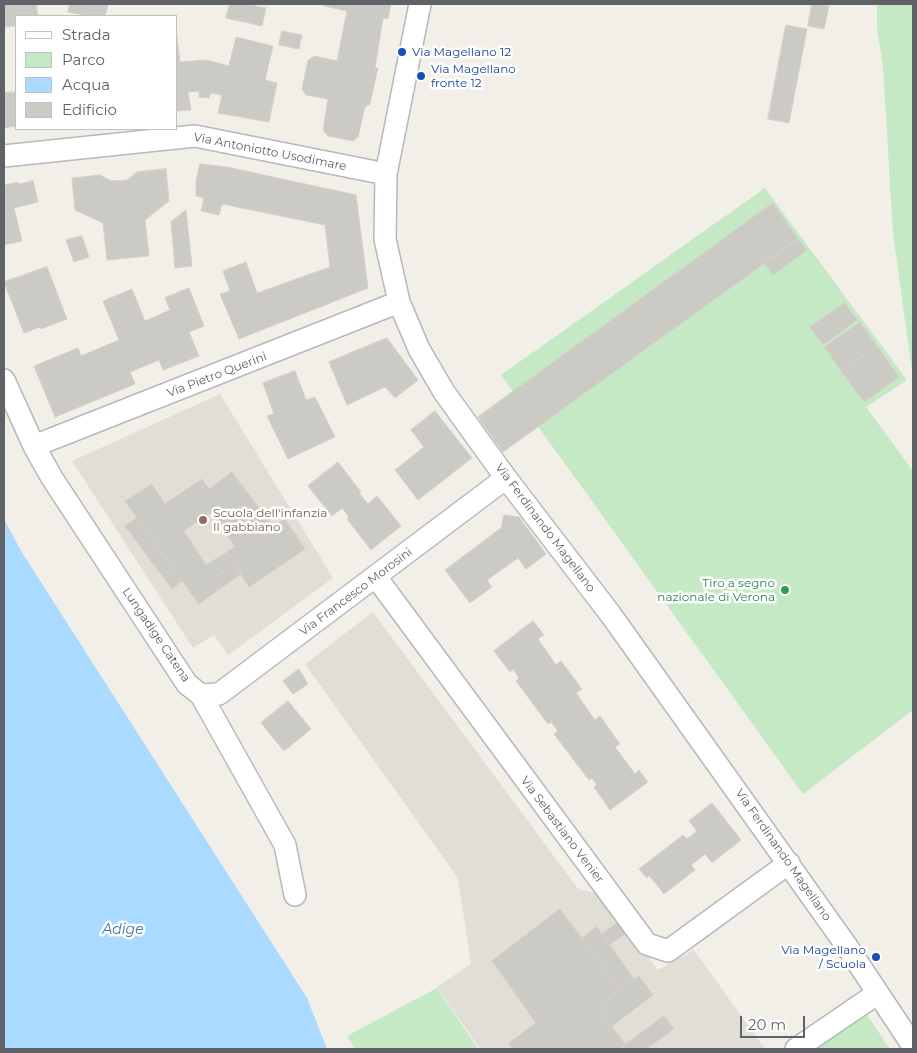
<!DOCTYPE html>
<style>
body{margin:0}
#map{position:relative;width:917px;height:1053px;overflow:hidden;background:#f1efe8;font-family:Montserrat,sans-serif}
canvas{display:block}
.frame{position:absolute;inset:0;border:5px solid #5f6368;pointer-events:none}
.legend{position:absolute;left:15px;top:15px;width:162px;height:115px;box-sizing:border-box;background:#fff;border:1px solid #bfc1c3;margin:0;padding:6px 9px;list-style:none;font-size:15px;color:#5f6368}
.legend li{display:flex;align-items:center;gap:10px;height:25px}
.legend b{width:25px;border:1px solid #bfc1c3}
.scale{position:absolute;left:740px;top:1016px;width:65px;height:22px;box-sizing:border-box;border:2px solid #5f6368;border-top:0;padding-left:6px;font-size:15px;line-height:18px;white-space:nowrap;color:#5f6368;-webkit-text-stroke:4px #fff;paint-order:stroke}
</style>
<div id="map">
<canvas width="917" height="1053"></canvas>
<div class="frame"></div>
<ul class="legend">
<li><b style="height:6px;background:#fff"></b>Strada</li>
<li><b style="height:14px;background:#c5e8c5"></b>Parco</li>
<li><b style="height:14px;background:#aadaff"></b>Acqua</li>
<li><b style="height:14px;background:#cccac5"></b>Edificio</li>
</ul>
<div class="scale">20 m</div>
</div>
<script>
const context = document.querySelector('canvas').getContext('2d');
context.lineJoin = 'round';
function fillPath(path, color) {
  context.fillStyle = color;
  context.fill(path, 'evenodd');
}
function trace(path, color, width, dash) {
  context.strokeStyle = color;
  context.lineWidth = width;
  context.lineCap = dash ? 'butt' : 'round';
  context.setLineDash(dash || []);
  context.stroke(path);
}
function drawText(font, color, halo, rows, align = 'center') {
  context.font = font + ' Montserrat,sans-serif';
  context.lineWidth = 5;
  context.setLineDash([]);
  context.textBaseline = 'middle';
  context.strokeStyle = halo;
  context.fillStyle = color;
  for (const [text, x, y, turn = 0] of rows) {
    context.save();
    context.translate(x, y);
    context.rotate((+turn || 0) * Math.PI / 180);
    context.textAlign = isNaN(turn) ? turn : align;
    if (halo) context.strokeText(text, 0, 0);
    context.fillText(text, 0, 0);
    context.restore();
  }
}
fillPath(new Path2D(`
 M220 394 333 578 228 655 214 635 193 648 72 461Z
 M373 612 579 890 602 894 658 970 694 950 765 1049H480L437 987 471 964 458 878 305 664Z`), '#e1ded6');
fillPath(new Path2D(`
 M877 4H913V379L893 233 883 67 877 28Z
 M765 188 907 380 866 407 913 471V710L803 794 501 375Z
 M437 988 478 1049H355L347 1036Z
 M865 1012 890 1049H813Z`), '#c5e8c5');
fillPath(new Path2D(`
 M4 519 21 551 307 998 327 1049H4Z`), '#aadaff');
const building = new Path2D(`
 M4 4H36L38 16H16V26L4 27Z
 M70 4H108L105 16H89L68 12Z
 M230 4H246L266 8 262 26 226 18Z
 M323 4H391L388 19 383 18 375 68H378L370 104 365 107 358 137 353 141 328 136 323 130 328 99 306 95 302 89 308 60 315 56 337 61 347 11 325 6Z
 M812 4H824V5L829 6 824 29 808 26Z
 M786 25 807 29 789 123 768 119Z
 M176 30 180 62 206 60 229 66 236 37 273 46 265 80 277 83 269 122 218 113 222 95 211 93 209 98 199 97V91L188 92 191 110 176 111Z
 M282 31 302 35 299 49 279 45Z
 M16 92V126L4 128V93Z
 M200 164 227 167 356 195 368 288 239 339 220 294 230 291 223 271 246 262 257 293 330 267 325 225 222 204 219 215 201 211 204 198 196 196V182Z
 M166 169 169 201 145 220 149 256 107 260 103 223 75 210 72 178 100 175 111 181 127 180 137 172Z
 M33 181 38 202 14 208 22 241 4 245V184L5 185 18 182 19 184Z
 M773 203 798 239 503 452 478 417Z
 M186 210 192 266 175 268 171 222Z
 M82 236 89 257 74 262 66 240Z
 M798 239 807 250 773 275 764 263Z
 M47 267 67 319 41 329 40 327 24 333 4 282Z
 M189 288 204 326 189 332 199 356 163 370 159 360 130 372 135 384 55 417 34 366 78 348 81 356 119 340 103 301 132 289 145 321 170 310 165 298Z
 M845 303 857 320 823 345 810 327Z
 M860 322 877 346 841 371 825 347Z
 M387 338 418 380 395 398 385 387 347 405 329 362Z
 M877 346 899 377 864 402 841 371Z
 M295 371 306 400 315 397 335 437 288 459 267 416 274 414 263 383Z
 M435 411 472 458 418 500 395 470 424 447 411 430Z
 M338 462 361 492 359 493 368 504 377 496 401 526 371 550 347 519 349 517 342 508 332 516 308 486Z
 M232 472 273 527 285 519 305 549 249 587 234 564 214 578 221 588 199 604 125 501 152 484 165 504 202 479 209 489ZM212 512 235 547 206 565 184 531Z
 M504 515 519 517 546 554 526 569 518 558 487 580 492 587 470 603 445 570 501 528Z
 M137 518 182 581 172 589 125 526Z
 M234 564 241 574 221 588 214 578Z
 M533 621 544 635 538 639 556 665 561 661 582 689 576 693 595 720 600 716 620 744 615 747 635 774 639 770 648 782 610 810 594 787 597 785 592 778 589 780 554 734 558 731 551 722 548 724 516 681 519 678 513 669 510 672 494 651Z
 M299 669 308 684 293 694 283 681Z
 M288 701 311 729 284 751 261 723Z
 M712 803 741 840 712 863 705 854 691 865 695 870 664 894 649 875 647 878 639 869 683 835 687 839 697 831 689 821Z
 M560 909 620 990 597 1007 626 1045 622 1047 624 1049H513L509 1043 536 1023 492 961Z
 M620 921 628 932 609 945 602 934Z
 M597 927 634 979 620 990 582 938Z
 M639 976 653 995 612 1026 597 1007Z
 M664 1016 674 1029 646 1049H624L622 1047Z`);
fillPath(building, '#cccac5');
trace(building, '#d6d1c6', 1);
const minor = new Path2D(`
 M420 4 386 174 385 239 399 302 419 349 444 392 506 478 611 615 846 945 913 1046
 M4 156 195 136 386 174
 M4 380 34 446 52 478 187 684 201 695 285 845 295 895
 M34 446 399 302
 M376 577 647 944 668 951 789 863
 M201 695 219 694 506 478
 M796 1049 878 993`);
trace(minor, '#b5b8bc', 24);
trace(minor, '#fff', 21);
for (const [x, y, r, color] of [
 [402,52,5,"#1a4fb4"],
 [421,76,5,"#1a4fb4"],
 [203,520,5,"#8d6e63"],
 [785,590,5,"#2e9e5b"],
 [876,957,5,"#1a4fb4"]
]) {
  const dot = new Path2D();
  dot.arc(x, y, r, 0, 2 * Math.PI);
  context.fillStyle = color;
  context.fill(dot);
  trace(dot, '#fff', 2);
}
drawText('12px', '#164399', '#fff', [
 ["Via Magellano 12",412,52],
 ["Via Magellano",431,69],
 ["fronte 12",431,83],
 ["Via Magellano",866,950,"right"],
 ["/ Scuola",866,964,"right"]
], 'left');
drawText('12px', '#5f6368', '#fff', [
 ["Via Antoniotto Usodimare",270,152,11],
 ["Via Pietro Querini",217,375,-21],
 ["Via Ferdinando Magellano",545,528,53],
 ["Via Francesco Morosini",356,592,-37],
 ["Lungadige Catena",156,635,56],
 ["Via Sebastiano Venier",562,830,53],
 ["Via Ferdinando Magellano",783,855,55]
]);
drawText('12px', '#785e54', '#fff', [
 ["Scuola dell'infanzia",213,513],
 ["Il gabbiano",213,527]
], 'left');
drawText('12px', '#27864d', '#fff', [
 ["Tiro a segno",775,583],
 ["nazionale di Verona",775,597]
], 'right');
drawText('italic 14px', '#4174aa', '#fff', [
 ["Adige",123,930]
]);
</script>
